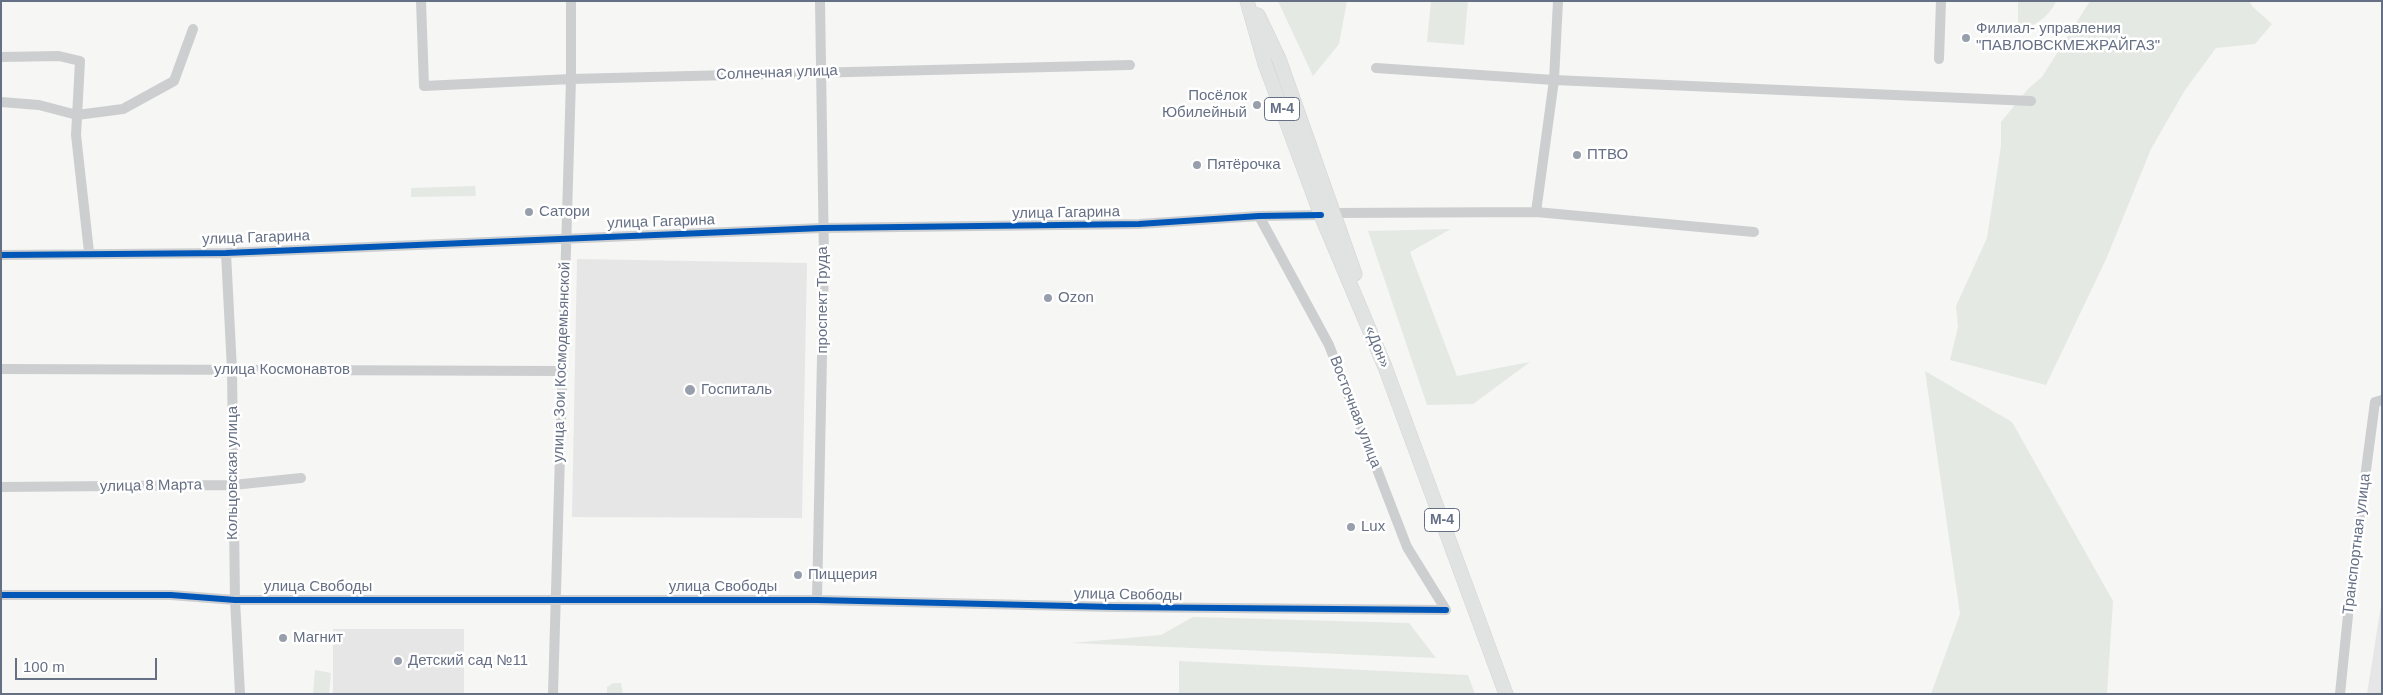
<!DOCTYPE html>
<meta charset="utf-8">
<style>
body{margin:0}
#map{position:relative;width:2383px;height:695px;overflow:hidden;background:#f6f6f5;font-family:Arial,sans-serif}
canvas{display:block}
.frame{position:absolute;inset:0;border:2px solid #667085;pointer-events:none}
.scale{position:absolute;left:15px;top:658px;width:142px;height:22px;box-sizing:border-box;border:2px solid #667085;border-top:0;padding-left:6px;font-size:15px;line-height:18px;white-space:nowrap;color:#667085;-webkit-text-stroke:4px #fff;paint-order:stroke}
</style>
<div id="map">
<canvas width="2383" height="695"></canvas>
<div class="frame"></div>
<div class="scale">100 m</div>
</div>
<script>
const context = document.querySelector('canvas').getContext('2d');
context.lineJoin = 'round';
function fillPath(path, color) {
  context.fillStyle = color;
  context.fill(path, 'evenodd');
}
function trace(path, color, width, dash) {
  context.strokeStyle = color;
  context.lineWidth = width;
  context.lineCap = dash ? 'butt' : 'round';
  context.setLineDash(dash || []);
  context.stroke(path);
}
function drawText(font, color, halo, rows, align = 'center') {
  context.font = font + ' Arial,sans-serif';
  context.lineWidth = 5;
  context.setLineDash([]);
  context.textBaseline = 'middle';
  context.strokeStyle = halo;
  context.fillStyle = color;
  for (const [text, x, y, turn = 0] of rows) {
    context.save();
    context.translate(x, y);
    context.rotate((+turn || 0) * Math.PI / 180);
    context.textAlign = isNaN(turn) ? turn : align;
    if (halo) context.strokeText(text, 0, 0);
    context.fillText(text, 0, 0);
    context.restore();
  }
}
fillPath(new Path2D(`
 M577 259 807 263 802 518 572 517Z
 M2382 599V694H2367Z
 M333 629H464V694H333Z`), '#e6e6e7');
fillPath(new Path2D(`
 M1278 1H1347L1339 44 1313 76Z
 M1431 1H1468L1464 45 1427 42Z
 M2018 1H2056C2050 16 2034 28 2018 29Z
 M2090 1H2249L2253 7 2272 24 2255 44 2216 48 2185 90 2151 149 2107 257 2046 385 1950 360 1958 327 1956 306 1987 238 2001 146V122L2028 89 2042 77Z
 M475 186 476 196 411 197V188Z
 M1451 229 1410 252 1457 376 1530 362 1473 404 1427 405 1368 231Z
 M1925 371 2012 422 2113 601 2107 694H1931L1960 614Z
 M1193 617 1409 623 1436 658 1071 643 1161 635Z
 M1179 661 1468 675 1475 694H1179Z
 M315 670 331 673 329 694H313Z
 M613 683H621L623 694H607V687Z`), '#e4e9e3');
const major = new Path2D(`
 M1247 1 1265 64 1321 215 1385 367 1506 694
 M1258 15 1279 59 1355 274`);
trace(major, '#d3d4d4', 15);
trace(new Path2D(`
 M421 1 424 86 571 79 1130 65
 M1 57 59 56 80 61 76 135 89 252
 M1939 59 1941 1
 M1376 68 1554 80 2031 101
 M1 102 39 105 77 115 123 109 174 81 193 29
 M1536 212 1554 80 1558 1
 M1335 213 1536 212 1754 232
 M1259 216 1329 345 1407 547 1446 610
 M226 253 232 370 235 600 240 694
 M1 255 226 253 822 228 1139 224 1259 216 1321 215
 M1 369 562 371
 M1 487 233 485 301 478
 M1 595H171L235 600H817L1113 607 1446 610
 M817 600 824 259 820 1
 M553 694 571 79V1
 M2340 694 2352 576 2375 402 2382 400`), '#cdced0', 10);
trace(major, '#e1e2e2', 14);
trace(new Path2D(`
 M1 255 226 253 822 228 1139 224 1259 216 1321 215
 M1 595H171L235 600H817L1113 607 1446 610`), '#0057b8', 6);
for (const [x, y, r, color] of [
 [1966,38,5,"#989fac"],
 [1257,105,5,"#989fac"],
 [1577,155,5,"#989fac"],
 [1197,165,5,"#989fac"],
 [529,212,5,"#989fac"],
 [1048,298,5,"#989fac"],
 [690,390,6,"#989fac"],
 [1351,527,5,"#989fac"],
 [798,575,5,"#989fac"],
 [283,638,5,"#989fac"],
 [398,661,5,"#989fac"]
]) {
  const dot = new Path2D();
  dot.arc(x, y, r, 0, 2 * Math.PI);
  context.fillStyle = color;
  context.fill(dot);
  trace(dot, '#fff', 2);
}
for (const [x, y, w] of [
 [1282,109,35],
 [1442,520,35]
]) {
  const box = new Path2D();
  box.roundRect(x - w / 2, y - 11.5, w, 23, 4);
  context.fillStyle = '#fff';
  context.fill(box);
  trace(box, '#667085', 1);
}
drawText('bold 14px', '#667085', null, [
 ["М-4",1282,109],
 ["М-4",1442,520]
]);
drawText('15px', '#667085', '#fff', [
 ["Филиал- управления",1976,29],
 ["\"ПАВЛОВСКМЕЖРАЙГАЗ\"",1976,46],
 ["Посёлок",1247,96,"right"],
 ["Юбилейный",1247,113,"right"],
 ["ПТВО",1587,155],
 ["Пятёрочка",1207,165],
 ["Сатори",539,212],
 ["Ozon",1058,298],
 ["Госпиталь",701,390],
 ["Lux",1361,527],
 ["Пиццерия",808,575],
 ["Магнит",293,638],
 ["Детский сад №11",408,661]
], 'left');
drawText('15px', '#667085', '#fff', [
 ["Солнечная улица",777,73,-2],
 ["улица Гагарина",1066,213,-1],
 ["улица Гагарина",661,222,-2],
 ["улица Гагарина",256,238,-2],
 ["проспект Труда",823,300,-90],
 ["«Дон»",1377,347,68],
 ["улица Зои Космодемьянской",562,362,-88],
 ["улица Космонавтов",282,370],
 ["Восточная улица",1355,412,69],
 ["Кольцовская улица",233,473,-90],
 ["улица 8 Марта",151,486,-1],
 ["Транспортная улица",2357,544,-83],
 ["улица Свободы",318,587],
 ["улица Свободы",723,587],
 ["улица Свободы",1128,595,1]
]);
</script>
